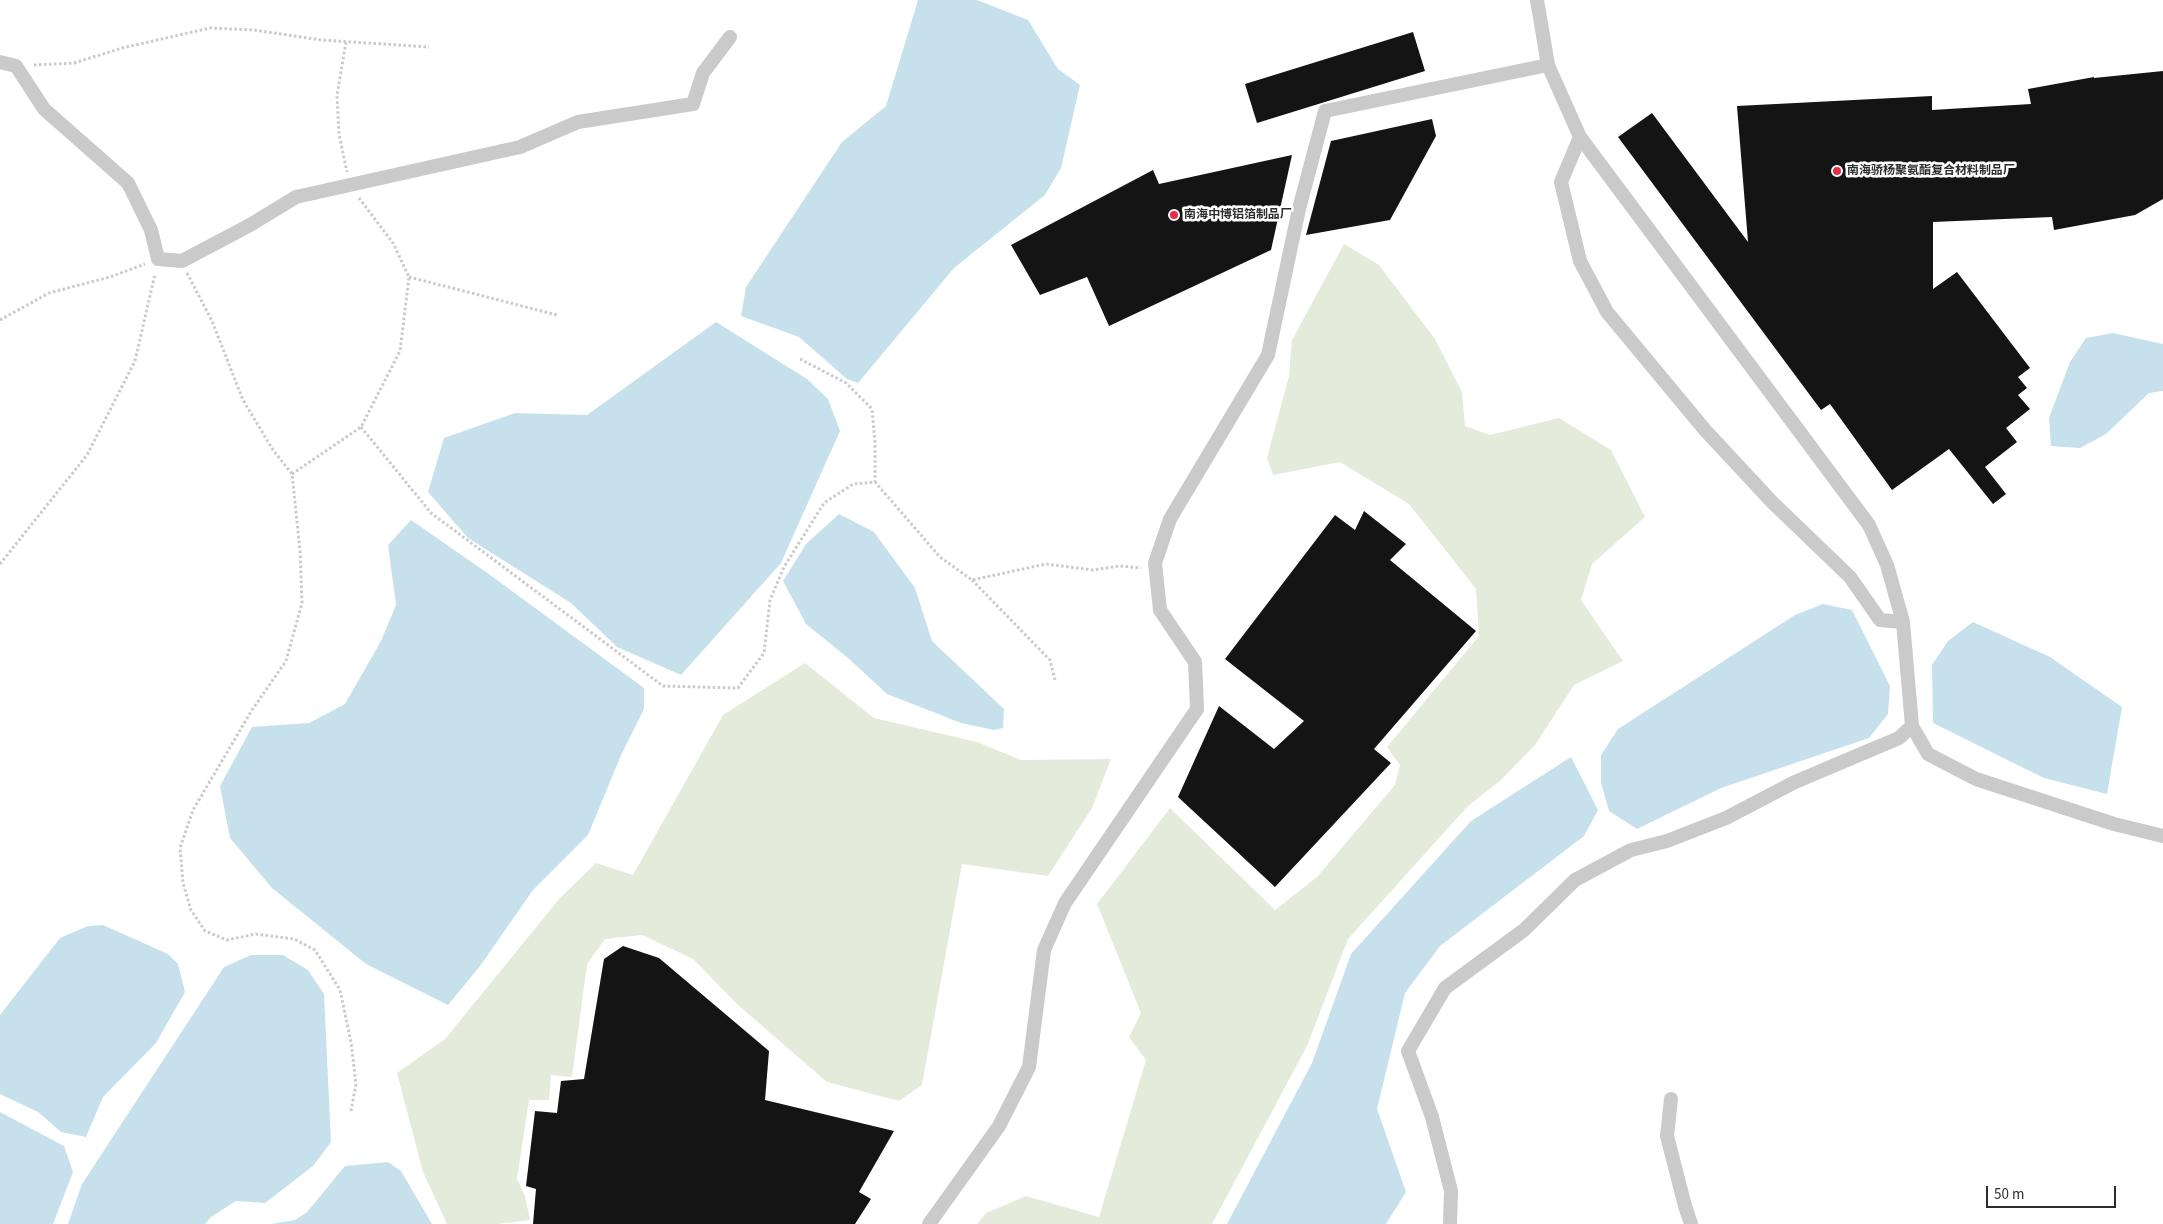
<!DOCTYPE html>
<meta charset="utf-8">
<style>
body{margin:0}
#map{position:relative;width:2163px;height:1224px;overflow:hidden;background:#fff;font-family:"Source Sans 3",sans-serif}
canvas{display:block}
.scale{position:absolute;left:1986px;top:1186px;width:130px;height:22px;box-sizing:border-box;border:2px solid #2d2d2d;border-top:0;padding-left:6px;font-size:15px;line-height:18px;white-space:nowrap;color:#2d2d2d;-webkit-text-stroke:4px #fff;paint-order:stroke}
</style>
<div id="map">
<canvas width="2163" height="1224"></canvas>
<div class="scale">50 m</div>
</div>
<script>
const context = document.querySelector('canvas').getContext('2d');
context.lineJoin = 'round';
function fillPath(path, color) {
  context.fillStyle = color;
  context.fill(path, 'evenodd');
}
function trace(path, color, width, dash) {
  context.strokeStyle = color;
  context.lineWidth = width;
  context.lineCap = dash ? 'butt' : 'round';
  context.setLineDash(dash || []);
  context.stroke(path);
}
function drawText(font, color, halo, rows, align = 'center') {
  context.font = font + ' "Source Sans 3","Noto Sans SC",sans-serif';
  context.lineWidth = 5;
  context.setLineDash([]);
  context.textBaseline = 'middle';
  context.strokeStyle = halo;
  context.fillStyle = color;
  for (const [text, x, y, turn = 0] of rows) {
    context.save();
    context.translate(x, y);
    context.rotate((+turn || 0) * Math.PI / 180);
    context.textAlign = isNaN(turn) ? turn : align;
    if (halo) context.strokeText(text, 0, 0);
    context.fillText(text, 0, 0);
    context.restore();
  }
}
fillPath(new Path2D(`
 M1344 244 1379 265 1435 339 1462 392 1465 426 1490 435 1559 418 1611 450 1645 517 1592 564 1581 600 1623 661 1574 685 1535 745 1501 780 1467 807 1348 939 1307 1046 1212 1224H977L986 1213 1026 1196 1099 1217 1146 1060 1129 1037 1141 1013 1097 904 1170 808 1275 910 1317 877 1395 785 1400 765 1387 747 1479 636 1476 589 1436 538 1409 504 1340 462 1273 475 1267 458 1289 376 1292 340Z
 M805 663 874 718 977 742 1021 760 1111 759 1092 808 1048 876 962 864 922 1085 899 1101 827 1082 738 1005 693 959 642 935 605 939 587 964 572 1077 551 1075 549 1100H529L517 1179 525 1196 530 1220 498 1224H447L423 1172 397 1073 445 1039 560 898 596 863 633 875 723 715Z`), '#e5ebda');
fillPath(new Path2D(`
 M918 0H977L1028 20 1058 69 1080 85 1061 168 1045 195 954 268 858 383 847 379 799 337 741 316 746 287 842 142 886 106Z
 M716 322 807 379 828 399 840 431 781 563 681 675 617 647 571 603 468 538 428 492 444 438 515 413 587 415Z
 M2113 333 2163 344V391L2149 393 2106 434 2080 448 2051 446 2049 418 2070 362 2086 338Z
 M839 514 874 532 915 588 932 641 1004 709 1003 728 994 730 961 723 887 694 848 658 806 624 783 581 806 544Z
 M411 520 486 572 644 688V709L622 753 588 835 533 890 480 966 448 1005 366 964 272 888 230 838 220 786 252 727 309 723 345 704 381 641 396 605 388 545Z
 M1823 604 1852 610 1890 686 1888 714 1869 738 1721 788 1637 829 1609 811 1601 783V755L1618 729 1795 615Z
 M1973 622 2050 657 2122 707 2107 794 2044 778 1933 723 1932 665 1948 641Z
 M1571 757 1598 810 1584 836 1440 946 1405 993 1377 1109 1406 1192 1386 1224H1227L1312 1063 1351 954 1471 821Z
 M103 925 168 954 178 964 185 992 156 1043 103 1097 86 1137 61 1132 38 1112 0 1094V1015L60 938 88 926Z
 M251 955H283L308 970 324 994 331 1142 313 1166 265 1203 236 1201 211 1217 205 1224H68L82 1184 224 967Z
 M0 1112 64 1146 73 1172 53 1224H0Z
 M388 1162 401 1171 432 1224H271L295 1220 307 1212 345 1166Z`), '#c6e1ec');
fillPath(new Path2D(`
 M1413 32 1425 71 1257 123 1245 84Z
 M2163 71V199L2135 215 2054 230 2052 217 1933 222V289L1957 272 2030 368 2018 377 2027 388 2018 395 2030 409 2006 428 2017 442 1985 467 2006 494 1993 504 1949 449 1892 490 1830 404 1821 410 1618 137 1652 113 1748 242 1737 106 1932 96V110L2031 104 2028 89 2094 77V78Z
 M1432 119 1436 136 1390 220 1306 235 1331 141Z
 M1292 155 1271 250 1109 326 1087 277 1040 295 1011 245 1153 170 1159 184Z
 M1364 511 1406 544 1390 560 1476 631 1374 749 1391 763 1275 887 1178 797 1219 706 1274 749 1304 721 1225 659 1335 515 1355 530Z
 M623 946 659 958 769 1051 765 1100 894 1131 859 1192 871 1199 855 1224H533L536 1189 526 1186 535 1111 557 1113 561 1081 584 1079 604 959Z`), '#141414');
trace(new Path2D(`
 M346 42 337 95 339 134 347 172
 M34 65 74 63 122 48 210 28 254 30 321 40 429 47
 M187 273 212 321 243 400 273 450 292 474 300 550 302 603 286 661 252 710 193 810 180 848 183 883 191 910 205 931 227 940 256 934 294 939 315 950 340 990 351 1042 356 1084 351 1111
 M409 277 557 315
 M0 320 49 293 110 277 145 264
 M800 359 846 383 872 409 875 443V482
 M361 427 431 513 663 686 738 688 764 653 770 600 784 567 824 503 853 484 875 482 940 557 972 580 1046 564 1093 570 1120 566 1141 568
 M292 474 361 427 400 351 409 277 393 243 359 198
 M0 564 87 455 135 361 155 274
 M972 580 1050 660 1055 680`), '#cacaca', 3, [2.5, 2.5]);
trace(new Path2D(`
 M1537 0 1548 65 1580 137 1869 525 1887 565 1903 622 1912 726 1928 754 1976 779 2114 824 2163 836
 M0 62 16 66 44 109 128 183 151 230 158 259 182 261 250 225 296 197 520 147 578 122 693 104 703 73 730 37
 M1580 137 1561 182 1580 261 1607 312 1705 430 1772 502 1850 577 1880 620 1903 622
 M1671 1099 1667 1136 1685 1206 1691 1224
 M929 1224 999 1126 1029 1067 1044 950 1065 903 1197 709 1195 662 1160 610 1155 563 1170 519 1268 355 1299 209 1325 111 1548 65
 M1450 1224 1451 1191 1432 1117 1408 1051 1445 988 1524 930 1575 880 1631 850 1667 841 1726 818 1795 782 1899 738 1912 726`), '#cacaca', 14);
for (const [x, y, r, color] of [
 [1837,171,5,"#e82b4b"],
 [1174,215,5,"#e82b4b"]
]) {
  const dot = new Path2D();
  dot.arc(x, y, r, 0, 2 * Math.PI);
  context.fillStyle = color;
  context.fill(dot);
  trace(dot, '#fff', 2);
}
drawText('bold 12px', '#2d2d2d', '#fff', [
 ["南海骄杨聚氨酯复合材料制品厂",1847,171],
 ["南海中博铝箔制品厂",1184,215]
], 'left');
</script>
